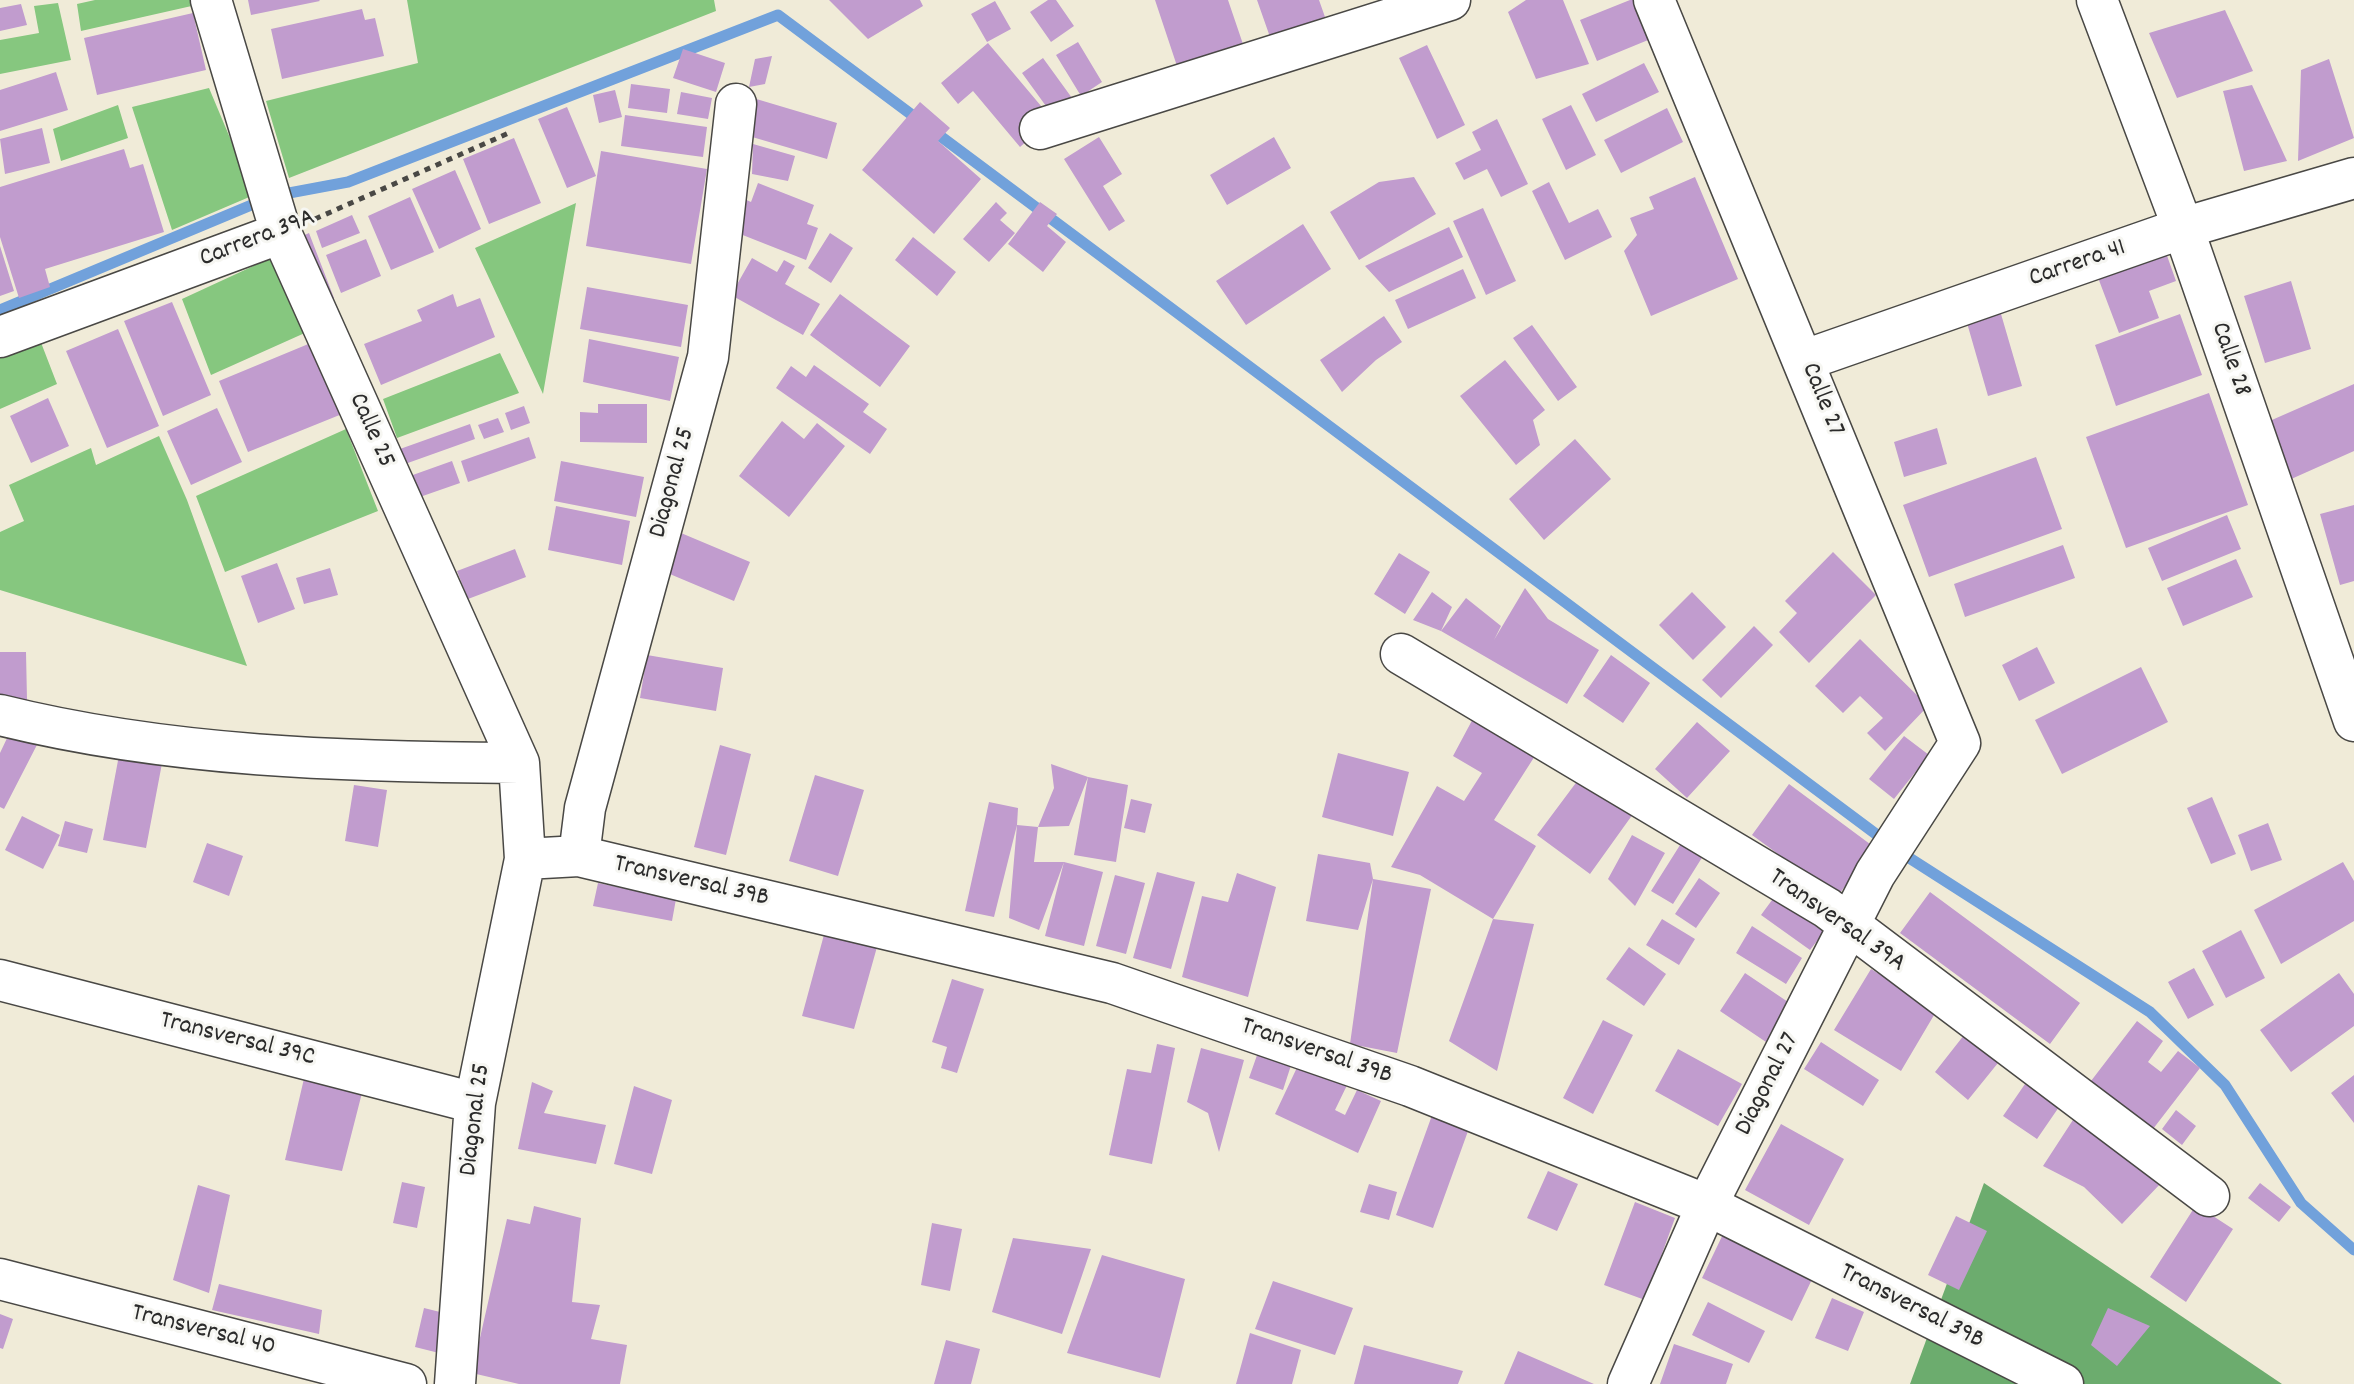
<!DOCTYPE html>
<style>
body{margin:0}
canvas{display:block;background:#f0ebd8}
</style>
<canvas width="2354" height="1384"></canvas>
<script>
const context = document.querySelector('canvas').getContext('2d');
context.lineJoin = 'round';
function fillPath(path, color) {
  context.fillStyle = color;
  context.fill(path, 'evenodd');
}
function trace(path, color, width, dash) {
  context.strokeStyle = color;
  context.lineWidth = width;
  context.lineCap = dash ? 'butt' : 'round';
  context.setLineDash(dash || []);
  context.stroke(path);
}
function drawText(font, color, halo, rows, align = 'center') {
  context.font = font + ' Dekko,sans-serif';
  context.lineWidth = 6;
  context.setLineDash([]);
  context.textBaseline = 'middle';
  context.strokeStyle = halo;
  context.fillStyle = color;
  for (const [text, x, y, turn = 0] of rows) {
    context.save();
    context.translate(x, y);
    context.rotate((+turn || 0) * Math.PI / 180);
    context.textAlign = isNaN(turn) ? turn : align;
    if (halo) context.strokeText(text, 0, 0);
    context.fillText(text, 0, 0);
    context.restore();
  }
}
fillPath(new Path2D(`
 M95 0H195L196 5 81 31 77 4Z
 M407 0H714L716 11 289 178 266 101 418 63Z
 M58 3 71 60 0 74V40L39 33 34 6Z
 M209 88 254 195 172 230 132 107Z
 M118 105 128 138 61 161 53 129Z
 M576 203 543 394 475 248Z
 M275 256 307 332 211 375 182 299Z
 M40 340 57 384 0 409V354Z
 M500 353 519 393 397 438 383 399Z
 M346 429 378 511 225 572 196 496Z
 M159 436 187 500 247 666 0 590V532L24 521 9 485 91 448 96 465Z`), '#86c77f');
fillPath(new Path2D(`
 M1984 1183 2282 1384H1910Z`), '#6cac6e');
trace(new Path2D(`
 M0 310 273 196 348 182 778 15 1900 852 2150 1012 2225 1085 2301 1203 2354 1250`), '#71a1db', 11);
fillPath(new Path2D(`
 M248 0H319L320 1 251 15Z
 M829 0H920L923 6 868 39Z
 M1048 0H1056L1074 26 1051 42 1030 12Z
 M1155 0H1228L1245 50 1179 72Z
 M1257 0H1319L1325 17 1270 37Z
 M1526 0H1563L1589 64 1536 79 1508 12Z
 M1630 0H1637L1653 38 1597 61 1580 20Z
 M995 1 1011 29 987 42 971 14Z
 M21 4 27 25 0 31V8Z
 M362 9 365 20 375 18 384 56 282 79 271 29Z
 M2225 10 2253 71 2177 98 2149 33Z
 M193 13 206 70 97 95 84 38Z
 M1078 42 1102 82 1081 96 1056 55Z
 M988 43 1052 119 1020 147 973 91 958 104 941 83Z
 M1427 45 1465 125 1437 139 1399 58Z
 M683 49 725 63 716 92 673 78Z
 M772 56 765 84 749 87 755 59Z
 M1043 58 1072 98 1051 113 1022 73Z
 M2329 59 2354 138 2298 161 2301 70Z
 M1644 63 1659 92 1596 122 1582 94Z
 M56 72 68 110 0 131V90Z
 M631 84 670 89 667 113 628 108Z
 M2252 85 2287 161 2244 171 2223 91Z
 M615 90 622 117 599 123 593 95Z
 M681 92 712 98 708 119 677 114Z
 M753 98 837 123 827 159 742 134Z
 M920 102 950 128 938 141 981 179 934 234 862 170Z
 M1571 105 1596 155 1566 170 1542 119Z
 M567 107 596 176 567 188 538 119Z
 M1667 108 1683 142 1621 173 1604 140Z
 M625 115 707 127 703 157 621 146Z
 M1497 119 1528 184 1501 197 1487 169 1464 180 1455 163 1481 150 1472 132Z
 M42 128 50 163 5 174 0 139Z
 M1099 137 1122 174 1103 186 1125 221 1109 231 1064 159Z
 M1274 137 1291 168 1227 205 1210 175Z
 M514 138 541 203 489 224 463 159Z
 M753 144 795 156 788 181 752 174Z
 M124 149 130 168 143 164 164 232 45 269 50 287 19 298 0 237V187Z
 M601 151 707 169 691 264 586 246Z
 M455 170 481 229 439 249 412 189Z
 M1414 177 1436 214 1359 260 1330 212 1379 182Z
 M1695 177 1738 279 1651 316 1624 251 1637 235 1630 218 1654 209 1649 197Z
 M1549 182 1569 223 1598 209 1612 237 1565 260 1532 191Z
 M758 183 814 205 807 224 818 228 806 260 730 230 742 198 751 202Z
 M410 197 434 252 391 270 368 216Z
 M996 202 1007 213 1000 220 1015 233 989 262 963 239Z
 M1040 202 1057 214 1047 226 1066 242 1043 272 1008 244Z
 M1483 208 1516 281 1486 295 1453 221Z
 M352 215 360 233 322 248 316 231Z
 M1303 224 1331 269 1246 325 1216 281Z
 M1449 227 1463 257 1389 292 1365 266Z
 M309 233 334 298 320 303 296 239Z
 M830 233 853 248 831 283 808 268Z
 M913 237 956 272 937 296 895 260Z
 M366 239 381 276 341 293 326 255Z
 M0 246 14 291 0 296Z
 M2165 250 2176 281 2149 291 2159 318 2119 333 2097 275Z
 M752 258 777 272 784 260 795 266 785 284 820 304 803 335 731 295Z
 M1463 269 1476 298 1408 329 1395 300Z
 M2291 281 2311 349 2265 363 2244 296Z
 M587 287 688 305 681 347 580 329Z
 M453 294 457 307 480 298 495 337 381 385 364 344 422 321 417 310Z
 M840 294 910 346 880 387 810 335Z
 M172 302 211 395 163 416 124 321Z
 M2001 314 2022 386 1988 396 1967 323Z
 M2180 314 2202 375 2116 406 2095 345Z
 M1384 316 1402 342 1376 360 1342 392 1320 360Z
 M1532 325 1577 387 1558 401 1513 338Z
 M118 329 159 426 107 448 66 351Z
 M589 339 679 357 670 401 583 382Z
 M318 340 347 412 248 452 219 381Z
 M1505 360 1545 410 1533 420 1540 445 1516 465 1460 396Z
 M814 365 869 404 863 412 887 429 870 454 776 388 791 366 806 377Z
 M2354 384V451L2289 480 2265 423Z
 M2209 393 2248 505 2126 548 2086 437Z
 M48 398 69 446 31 463 10 416Z
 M598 404H647V443L580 442V412L598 413Z
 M524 406 530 423 511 430 505 413Z
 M217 408 242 462 191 485 167 431Z
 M498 418 504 432 484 439 478 425Z
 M782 421 804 439 817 423 845 446 789 517 739 476Z
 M470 424 475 439 405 464 400 449Z
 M1937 428 1947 464 1904 477 1894 442Z
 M529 437 536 458 468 482 461 461Z
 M1575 439 1611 479 1544 540 1509 499Z
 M2036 457 2062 529 1929 577 1903 505Z
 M452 461 460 483 417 498 410 476Z
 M561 461 644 477 636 517 554 501Z
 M2354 505V581L2340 585 2320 514Z
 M556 506 630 521 622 565 548 550Z
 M2227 515 2241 549 2162 581 2148 548Z
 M681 533 750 562 734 601 665 572Z
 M2063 545 2075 578 1965 617 1954 584Z
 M515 549 526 577 468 599 457 571Z
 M1833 552 1876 595 1809 663 1779 632 1797 613 1785 601Z
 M1399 553 1430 572 1405 614 1374 594Z
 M2236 559 2253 597 2183 626 2167 588Z
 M277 563 295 609 258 623 241 576Z
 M330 568 338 595 304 604 296 578Z
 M1525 588 1548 619 1599 650 1567 704 1441 631 1413 620 1432 592 1452 607 1441 631 1466 598 1501 626 1494 640Z
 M1692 592 1726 627 1693 660 1659 625Z
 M1754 626 1773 645 1721 698 1702 680Z
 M1860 639 1928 706 1885 751 1867 733 1883 718 1860 696 1843 713 1815 686Z
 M2037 647 2055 683 2019 701 2002 665Z
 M0 652H26L27 700 0 701Z
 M647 655 723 668 716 711 640 698Z
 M1611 655 1650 683 1623 723 1583 696Z
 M2141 667 2168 722 2062 774 2035 720Z
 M1476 713 1540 748 1494 820 1536 846 1493 919 1534 924 1497 1071 1449 1041 1493 919 1420 875 1391 867 1437 786 1464 801 1482 773 1453 756Z
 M1697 722 1730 751 1687 798 1655 769Z
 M9 734 40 739 4 809 0 807V753Z
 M1904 736 1929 755 1894 799 1869 779Z
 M720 745 751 754 726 855 694 847Z
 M120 750 163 758 146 848 103 840Z
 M1338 753 1409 772 1393 836 1322 817Z
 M1051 764 1088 777 1128 785 1116 862 1074 855 1088 777 1069 826 1038 827 1054 788Z
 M815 775 864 790 838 876 789 861Z
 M1581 776 1633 814 1590 874 1537 835Z
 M1789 784 1874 847 1837 897 1752 835Z
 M354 785 387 790 378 847 345 841Z
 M2212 797 2236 854 2211 864 2187 808Z
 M1131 799 1152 804 1145 833 1124 828Z
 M989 802 1018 808 1017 825 994 917 965 911Z
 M22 816 60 835 43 869 5 850Z
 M65 821 93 829 87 853 58 846Z
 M2268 823 2282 860 2251 871 2238 835Z
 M1017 825 1038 827 1034 862H1064L1103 872 1084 946 1045 936 1064 862 1039 930 1009 918Z
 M1687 834 1708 848 1673 904 1651 891Z
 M1632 835 1665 853 1635 906 1608 879Z
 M207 843 243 856 229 896 193 882Z
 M1318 854 1370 863 1373 879 1431 889 1397 1053 1350 1044 1373 879 1358 930 1306 921Z
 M2343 862 2354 881V921L2281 964 2254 910Z
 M1157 872 1195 882 1171 969 1133 958Z
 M1237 873 1276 887 1248 997 1182 977 1202 896 1228 902Z
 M1115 875 1145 883 1126 954 1096 946Z
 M1699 878 1720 893 1696 928 1675 914Z
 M598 883 676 899 672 921 593 906Z
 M1930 892 2080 1003 2050 1044 1900 933Z
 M1775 896 1824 932 1810 950 1761 915Z
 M1662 919 1695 939 1679 965 1646 945Z
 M1752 926 1802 958 1786 984 1736 953Z
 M2241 930 2265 978 2226 998 2202 951Z
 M825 931 877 947 854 1029 802 1016Z
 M1629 947 1666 974 1644 1006 1606 979Z
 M2194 968 2214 1005 2188 1019 2168 982Z
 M1871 969 1937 1010 1901 1071 1834 1030Z
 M1745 973 1791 1004 1766 1042 1720 1011Z
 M2339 973 2354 994V1026L2291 1072 2260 1030Z
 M952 979 984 989 957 1073 941 1068 947 1047 932 1042Z
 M1603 1020 1633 1035 1593 1114 1563 1098Z
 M2137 1021 2163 1041 2148 1062 2161 1072 2178 1051 2200 1068 2153 1129 2091 1081Z
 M1968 1030 2002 1058 1968 1100 1935 1072Z
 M1262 1041 1295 1053 1283 1090 1249 1078Z
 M1821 1042 1879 1080 1863 1106 1804 1069Z
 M1157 1044 1175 1048 1152 1164 1109 1155 1127 1069 1151 1073Z
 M1201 1048 1244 1060 1219 1152 1208 1113 1187 1102Z
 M1678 1049 1742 1084 1718 1126 1655 1091Z
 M1302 1057 1350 1079 1335 1110 1345 1115 1357 1090 1381 1101 1358 1153 1275 1114Z
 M306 1070 364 1085 342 1171 285 1160Z
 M2354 1075V1123L2331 1093Z
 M532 1082 553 1091 544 1113 606 1125 596 1164 518 1149Z
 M2025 1084 2059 1107 2037 1139 2003 1116Z
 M634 1086 672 1100 652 1174 614 1164Z
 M2084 1103 2183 1160 2122 1224 2084 1187 2043 1166Z
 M1435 1107 1472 1120 1433 1228 1396 1215Z
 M2176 1110 2196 1126 2182 1145 2162 1129Z
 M1781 1124 1844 1159 1809 1225 1745 1190Z
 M1548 1171 1578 1184 1557 1231 1527 1218Z
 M402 1182 425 1187 417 1228 393 1223Z
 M2260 1183 2291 1207 2279 1222 2248 1198Z
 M1369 1184 1397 1192 1389 1220 1360 1212Z
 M198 1185 230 1195 209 1293 173 1280Z
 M1635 1202 1675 1218 1645 1300 1604 1285Z
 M2196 1205 2233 1229 2186 1302 2150 1277Z
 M534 1206 581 1218 572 1302 600 1305 591 1339 627 1345 620 1384H519L472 1373 507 1219 530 1224Z
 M1956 1216 1987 1231 1959 1290 1928 1275Z
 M932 1223 962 1229 950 1291 921 1285Z
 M1726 1228 1816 1271 1792 1321 1702 1278Z
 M1013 1238 1091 1249 1062 1334 992 1312Z
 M1102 1255 1185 1279 1160 1378 1067 1353Z
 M1273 1281 1353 1308 1335 1355 1255 1329Z
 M219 1284 322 1310 319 1334 212 1310Z
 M1832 1298 1864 1312 1848 1351 1815 1338Z
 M1708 1302 1765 1331 1749 1363 1692 1335Z
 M424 1308 448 1314 439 1353 415 1347Z
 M2108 1308 2150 1326 2117 1366 2091 1345Z
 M0 1314 13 1319 3 1349 0 1348Z
 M1250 1333 1301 1350 1292 1384H1236Z
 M946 1340 980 1349 971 1384H934Z
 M1674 1344 1733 1364 1726 1384H1660Z
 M1364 1345 1463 1371 1458 1384H1354Z
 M1518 1351 1594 1384H1504Z`), '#c19cce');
const street = new Path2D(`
 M211 0 281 233 519 763 525 859 475 1103 455 1384
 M2097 0 2183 228 2354 721
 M1040 129 1450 0
 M0 337 281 233
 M1805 360 2183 228 2354 178
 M1401 654 1827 908 2209 1196
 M0 715C169 757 346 762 519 763
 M579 856 585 808 708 357 736 104
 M525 859 579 856 1112 983 1410 1086 1707 1205 2063 1384
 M0 980 475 1103
 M0 1279 406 1384
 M1628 1384 1707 1205 1875 874 1960 743 1654 0`);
trace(street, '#494845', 43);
trace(new Path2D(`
 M315 219 511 132`), '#494845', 5, [6, 6]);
trace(street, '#fff', 40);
drawText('26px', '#2b2b2b', '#f6f6f2', [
 ["Carrera 39A",258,240,-21],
 ["Carrera 41",2078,265,-19],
 ["Calle 28",2229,360,71],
 ["Calle 27",1821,400,68],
 ["Calle 25",370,431,66],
 ["Diagonal 25",674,483,-75],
 ["Transversal 39B",691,883,13],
 ["Transversal 39A",1836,922,35],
 ["Transversal 39C",237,1041,14],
 ["Transversal 39B",1316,1053,19],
 ["Diagonal 27",1769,1085,-63],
 ["Diagonal 25",477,1120,-83],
 ["Transversal 39B",1911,1308,27],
 ["Transversal 40",203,1332,14]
]);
</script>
